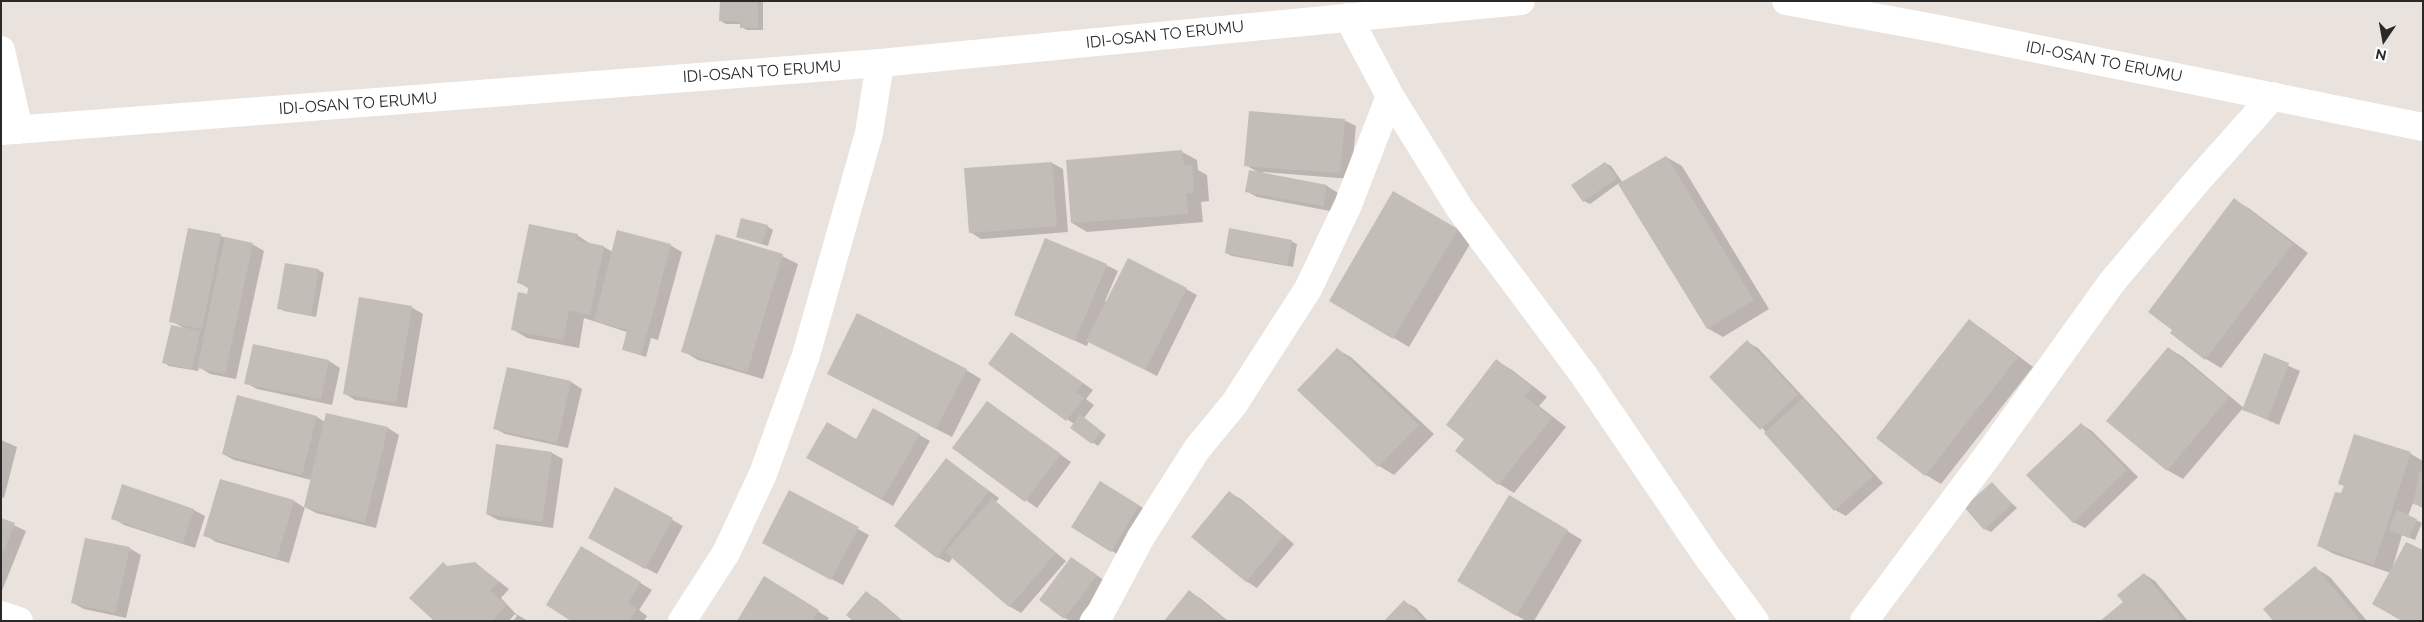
<!DOCTYPE html>
<style>
body{margin:0}
#map{position:relative;width:2424px;height:622px;overflow:hidden;background:#eae2dc;font-family:Raleway,sans-serif}
canvas{display:block}
.frame{position:absolute;inset:0;border:2px solid #292929;pointer-events:none}
.north{position:absolute;left:2359px;top:15px;width:50px;height:50px;-webkit-text-stroke:4px #fff;paint-order:stroke;rotate:192deg;font-size:14px;font-weight:700;line-height:20px;text-align:center;color:#292929}
.north::after{content:'';display:block;margin:auto;width:18px;height:22px;background:#292929;clip-path:polygon(50% 0,100% 100%,50% 72%,0 100%)}
</style>
<div id="map">
<canvas width="2424" height="622"></canvas>
<div class="frame"></div>
<div class="north">N</div>
</div>
<script>
const context = document.querySelector('canvas').getContext('2d');
context.lineJoin = 'round';
function fillPath(path, color) {
  context.fillStyle = color;
  context.fill(path, 'evenodd');
}
function trace(path, color, width, dash) {
  context.strokeStyle = color;
  context.lineWidth = width;
  context.lineCap = dash ? 'butt' : 'round';
  context.setLineDash(dash || []);
  context.stroke(path);
}
function drawText(font, color, halo, rows, align = 'center') {
  context.font = font + ' Raleway,sans-serif';
  context.lineWidth = 5;
  context.setLineDash([]);
  context.textBaseline = 'middle';
  context.strokeStyle = halo;
  context.fillStyle = color;
  for (const [text, x, y, turn = 0] of rows) {
    context.save();
    context.translate(x, y);
    context.rotate((+turn || 0) * Math.PI / 180);
    context.textAlign = isNaN(turn) ? turn : align;
    if (halo) context.strokeText(text, 0, 0);
    context.fillText(text, 0, 0);
    context.restore();
  }
}
fillPath(new Path2D(`
 M721 1H763V30H747L741 27V24H726L721 21Z
 M1344 120 1356 126 1351 179 1263 172V174L1327 186 1338 193 1335 212 1257 197 1246 191 1259 173 1246 165Z
 M1182 152 1197 160 1198 170 1207 175 1209 201 1201 202 1203 222 1087 232 1072 223Z
 M1666 157 1682 166 1769 309 1723 337 1707 328 1619 183 1590 204 1584 201 1605 163 1611 166 1623 183Z
 M1052 163 1063 169 1068 232 981 239 970 232Z
 M1394 193 1473 239 1409 347 1330 300Z
 M2235 200 2250 209 2308 253 2221 368 2206 359Z
 M767 226 773 230 768 246 737 237Z
 M577 235 592 245 604 247 613 252 670 245 682 252 658 340 651 338 646 357 624 350 627 332 584 318 579 348 527 338 512 329 530 289 518 282Z
 M220 236 252 244 264 251 236 379 210 374 199 367 198 371 169 366 164 362 184 328 171 321Z
 M1291 241 1297 244 1293 267 1232 256 1226 253Z
 M782 256 798 264 763 379 698 360 683 351Z
 M1106 265 1118 271 1105 301 1107 302 1186 289 1197 295 1157 376 1089 341 1087 346 1015 315Z
 M318 270 324 273 316 317 284 311 278 308Z
 M411 307 423 314 407 408 355 400 344 393Z
 M1969 321 1984 330 2033 367 1941 484 1926 475 1878 438Z
 M1012 333 1093 390 1086 399 1094 405 1084 418 1106 435 1098 446 1072 428 1074 424 989 364Z
 M1747 342 1758 348 1883 483 1846 516 1835 510 1766 432 1711 377Z
 M2168 348 2183 357 2244 408 2264 355 2300 371 2279 425 2242 409 2183 479 2167 470Z
 M1337 349 1352 358 1434 434 1394 475 1379 466 1298 390Z
 M329 361 340 368 332 405 257 389 246 383Z
 M1497 361 1512 370 1547 397 1539 406 1566 427 1514 493 1499 484 1457 451 1466 439Z
 M966 370 981 379 952 437 844 382Z
 M571 382 582 389 568 448 505 434 494 428Z
 M238 397 317 417 325 422 388 428 399 435 376 528 316 513 305 507 289 563 216 542 205 535 294 501 305 508 311 480 234 460 223 454Z
 M987 402 1071 462 1037 508 953 448Z
 M874 409 930 441 893 506 808 458 857 441Z
 M2081 424 2092 431 2138 477 2085 528 2073 522Z
 M2355 435 2411 454 2423 461V508L2413 503 2408 516 2422 523 2415 540 2402 535 2391 573 2334 554 2319 546 2345 486Z
 M1 440 17 447 4 498 1 497Z
 M552 453 563 459 553 528 498 520 487 514Z
 M947 460 999 498 996 502 1066 561 1021 613 1009 606 953 557 949 563 937 557Z
 M1100 483 1150 512 1122 557 1073 527Z
 M1992 484 2017 508 1991 532 1985 529Z
 M123 486 194 510 205 516 195 548 124 525 113 518Z
 M616 488 683 526 657 574 600 544Z
 M790 492 869 535 843 585 774 549Z
 M1230 493 1241 499 1294 544 1257 588 1246 581Z
 M1510 496 1582 540 1534 621H1526L1459 581Z
 M1 519 26 531 1 593Z
 M129 548 141 555 126 618 84 609 73 603Z
 M582 548 652 590 639 610 647 616 644 621H574Z
 M1072 558 1108 583 1078 621H1070L1065 618Z
 M475 563 509 589 501 598 516 614 528 621H513L517 616 515 614 509 621H435L448 567Z
 M2315 568 2330 577 2367 621H2274Z
 M2144 574 2155 581 2188 621H2102L2125 602Z
 M775 585 829 618 827 621H738Z
 M1189 592 1200 598 1228 621H1165Z
 M866 593 877 599 903 621H855Z
 M1405 602 1416 608 1428 621H1386Z`), '#0003');
fillPath(new Path2D(`
 M720 1H758V28H740V21H719Z
 M1249 111 1345 119 1340 173 1244 166Z
 M1182 150 1184 166 1192 165 1194 193H1186L1188 214 1071 223 1066 160Z
 M1666 156 1754 300 1707 329 1618 184Z
 M1052 162 1057 226 969 233 964 168Z
 M1605 162 1617 178 1583 202 1571 185Z
 M1249 170 1327 185 1323 206 1245 192Z
 M1393 191 1458 229 1393 339 1329 301Z
 M2234 198 2293 244 2205 360 2170 333 2172 330 2148 312Z
 M741 218 768 225 762 244 736 237Z
 M529 224 578 234 576 240 604 246 590 315 569 310 563 340 511 330 518 292 527 294 529 286 517 283Z
 M188 228 221 234 202 329 169 322Z
 M1229 228 1292 240 1287 265 1225 253Z
 M617 230 671 244 647 335 594 321Z
 M716 234 783 254 747 372 681 352Z
 M225 237 253 243 225 374 197 368Z
 M1045 238 1107 264 1075 341 1014 315Z
 M1128 258 1187 288 1145 370 1086 341Z
 M285 263 319 269 311 315 277 309Z
 M359 297 412 306 396 403 343 394Z
 M857 313 967 369 936 429 827 374Z
 M1969 319 2018 357 1925 476 1876 438Z
 M171 325 200 331 192 369 162 363Z
 M627 330 646 335 641 355 622 350Z
 M1011 332 1083 383 1076 392 1084 398 1066 421 988 364Z
 M1747 340 1798 394 1760 430 1709 377Z
 M253 344 329 360 321 399 244 384Z
 M2168 347 2229 397 2167 471 2106 421Z
 M1337 348 1419 425 1378 467 1297 390Z
 M2264 353 2289 363 2268 419 2242 410Z
 M1496 359 1532 387 1525 397 1552 418 1498 485 1455 451 1464 439 1446 425Z
 M507 367 571 381 557 443 493 429Z
 M237 395 317 416 302 475 222 454Z
 M1803 398 1873 476 1834 511 1764 433Z
 M987 401 1061 454 1025 502 952 448Z
 M873 408 920 434 882 500 806 458 827 422 856 439Z
 M326 413 388 427 365 522 304 507Z
 M1080 414 1101 431 1092 444 1070 428Z
 M2081 423 2127 470 2073 523 2026 475Z
 M2354 434 2411 452 2374 565 2317 546 2335 492 2341 493 2344 486 2338 484Z
 M496 444 552 452 542 522 486 514Z
 M946 458 989 491 937 558 894 526Z
 M2420 471 2423 472V506L2413 504Z
 M220 479 294 500 277 558 203 536Z
 M1100 481 1139 505 1111 552 1071 527Z
 M1992 482 2012 504 1984 530 1964 507Z
 M122 484 194 509 183 543 111 519Z
 M615 487 673 518 645 569 588 538Z
 M789 490 859 527 831 580 762 543Z
 M1229 491 1284 536 1246 582 1191 537Z
 M1509 495 1568 530 1516 616 1457 581Z
 M992 498 1056 553 1009 607 945 552Z
 M2397 510 2417 519 2409 538 2389 530Z
 M1 518 15 523 1 558Z
 M85 538 130 547 115 613 71 603Z
 M2406 542 2423 550V621H2402L2372 604Z
 M581 546 641 582 628 603 637 609 629 621H571L546 605Z
 M1071 557 1097 575 1064 619 1039 600Z
 M443 562 447 566 475 562 499 582 490 590 506 606 492 621H434L409 598Z
 M2315 566 2361 621H2273L2263 609Z
 M2144 573 2183 621H2100L2123 602 2117 595Z
 M764 576 819 610 812 621H737Z
 M1189 590 1226 621H1164Z
 M866 591 902 621H853L846 615Z
 M1404 600 1425 621H1384Z`), '#c3bdb8');
trace(new Path2D(`
 M1786 1 1939 29 2423 127
 M1 50 19 130
 M1390 96 1460 209 1583 374 1706 555 1755 621
 M1 131 880 63 1521 1
 M1 615 19 621
 M682 621 726 553 763 474 806 355 869 133 880 63
 M1094 621 1101 612 1141 537 1197 449 1234 404 1308 289 1348 205 1390 96 1348 17
 M1864 621 1988 455 2112 282 2198 180 2273 96`), '#fff', 28);
drawText('16px', '#292929', '#fff', [
 ["IDI-OSAN TO ERUMU",1165,35,-6],
 ["IDI-OSAN TO ERUMU",2104,62,11],
 ["IDI-OSAN TO ERUMU",762,72,-4],
 ["IDI-OSAN TO ERUMU",358,104,-4]
]);
</script>
